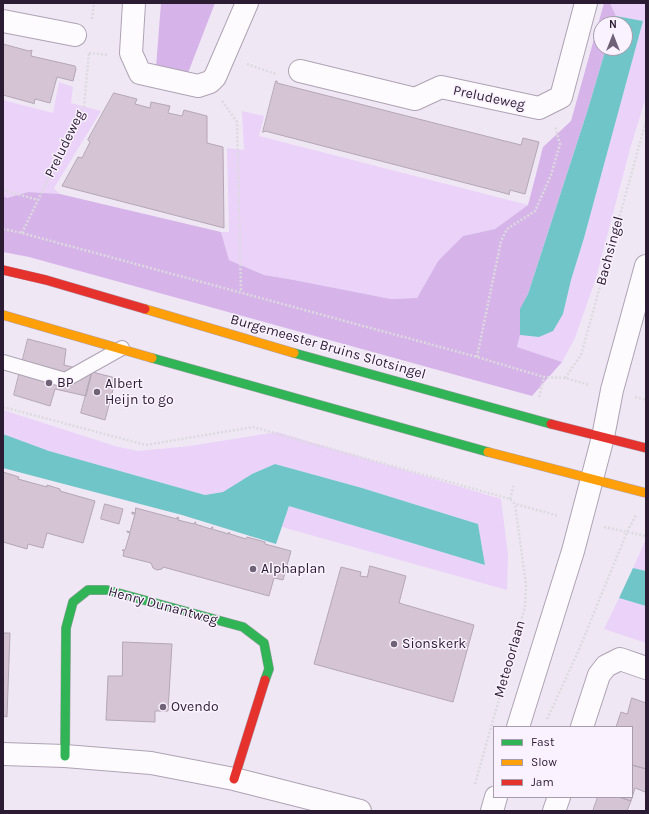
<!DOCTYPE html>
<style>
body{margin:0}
#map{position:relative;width:649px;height:814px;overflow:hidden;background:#f0e7f5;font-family:Karla,sans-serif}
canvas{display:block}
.frame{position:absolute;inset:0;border:4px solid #2b1c33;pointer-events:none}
.legend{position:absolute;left:493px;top:726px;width:140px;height:72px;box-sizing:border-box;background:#faf2ff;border:1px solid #a79cad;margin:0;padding:5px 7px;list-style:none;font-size:12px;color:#2b1c33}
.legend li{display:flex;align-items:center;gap:8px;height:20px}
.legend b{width:20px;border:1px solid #a79cad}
.north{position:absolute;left:593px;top:16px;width:40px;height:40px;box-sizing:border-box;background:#faf2ff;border:1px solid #a79cad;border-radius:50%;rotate:0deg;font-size:11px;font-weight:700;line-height:16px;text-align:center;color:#2b1c33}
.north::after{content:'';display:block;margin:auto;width:14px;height:18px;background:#706377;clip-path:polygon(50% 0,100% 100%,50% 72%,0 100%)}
</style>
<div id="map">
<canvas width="649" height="814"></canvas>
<div class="frame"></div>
<ul class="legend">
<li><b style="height:5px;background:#30b455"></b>Fast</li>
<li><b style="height:5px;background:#ff9f0a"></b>Slow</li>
<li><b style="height:5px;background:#e5322d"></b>Jam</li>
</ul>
<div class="north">N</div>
</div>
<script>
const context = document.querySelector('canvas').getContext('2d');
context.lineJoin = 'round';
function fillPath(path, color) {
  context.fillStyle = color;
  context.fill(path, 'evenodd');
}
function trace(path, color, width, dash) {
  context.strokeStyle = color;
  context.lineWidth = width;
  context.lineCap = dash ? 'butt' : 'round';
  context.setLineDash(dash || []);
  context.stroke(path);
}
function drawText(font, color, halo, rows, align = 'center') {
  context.font = font + ' Karla,sans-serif';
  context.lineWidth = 3;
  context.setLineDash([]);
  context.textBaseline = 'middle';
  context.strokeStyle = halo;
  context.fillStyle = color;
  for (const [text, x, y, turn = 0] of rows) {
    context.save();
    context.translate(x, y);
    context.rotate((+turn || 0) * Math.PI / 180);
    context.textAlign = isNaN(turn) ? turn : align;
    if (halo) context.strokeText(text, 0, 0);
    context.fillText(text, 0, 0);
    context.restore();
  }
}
fillPath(new Path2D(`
 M610 3H646V97L630 149 596 278 575 338 562 362 517 347 520 335 539 337 563 314 571 280 584 238 643 21 616 16Z
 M59 82 73 87 71 103 101 111 54 188 60 194 28 192 7 198 3 196V100L53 113Z
 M242 111 264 116 259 136 528 205 495 229 463 236 438 261 417 298 391 299 294 280 264 275 229 260 221 232H229L227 148 244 150Z
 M3 410 118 447 138 451 190 446 277 432 501 499 508 555 507 590 282 527 289 506 485 565 478 524 362 488 275 464 252 474 223 492 205 495 49 451 3 434Z
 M645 541H646V571L633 568Z
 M619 598 646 606V643L604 629Z`), '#ead2f9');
fillPath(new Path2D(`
 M161 3H215L188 73 156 67Z
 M604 3H610L616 16 614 24H601V48H606L588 109 528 294 522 307 520 335 517 347 562 362 532 396 29 257 3 252V196L7 198 28 192 60 194 221 232 229 260 264 275 294 280 391 299 417 298 438 261 463 236 495 229 528 205 543 147 571 121Z`), '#d6b4e9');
fillPath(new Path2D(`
 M616 16 643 21 584 238 571 280 563 314 553 331 539 337 520 335V309L528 294 588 109 606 48H625V24H614Z
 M3 434 49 451 205 495 223 492 252 474 275 464 362 488 478 524 485 565 289 506 276 544 182 515 3 468Z
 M633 568 646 571V606L619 598Z`), '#70c5c8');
const building = new Path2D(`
 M3 44 29 51 32 50 31 56 75 66 76 69 73 81 57 77 50 103 35 99 34 104 32 103 3 95Z
 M276 81H277V83L505 141 521 145 523 138 539 142 525 194 510 190 509 195 508 194 265 131 264 132H263Z
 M114 93 137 99 135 104 150 108 151 102 170 106 168 113 182 116 184 110 207 116V143L223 147 224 228 62 186 78 157 82 158 90 142 88 140Z
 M28 339 66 349 64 365 92 372 86 396 55 389 50 406 14 395Z
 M92 372 116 378 105 420 81 413Z
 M3 472 19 477 18 479 47 487V485L60 489V491L95 501 83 543 47 533 43 548 28 544 27 549 3 542Z
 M105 504 123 509 119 524 101 519Z
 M136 508 177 519V517L179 518 178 520 194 524 195 522H196L195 524 211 529 212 527H213L212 529 229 534V532L230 534 246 539 247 537 265 542V544L291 551 283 580 274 578 269 596 163 567 162 569 157 570 153 568 151 563 123 556 124 551 122 550H125L130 533 127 532V531L130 532 135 514H132V512L135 513Z
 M370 566 406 576 399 603 474 625 453 702 314 664 341 567 361 572 360 576 367 577Z
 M3 633H10L7 717 3 716Z
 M123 642 172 644 168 711H155V722L106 720 108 676H122Z
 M632 698 646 703V769L632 765V727H616L621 712 627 714Z
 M632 765 646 769V789L645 792 635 788 631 801 619 797H632Z
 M598 797H619L631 801 627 811H593Z`);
fillPath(building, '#d4c4d4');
trace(building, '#b4a6b5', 1);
const lane = new Path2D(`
 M3 362 65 380 122 348`);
const street = new Path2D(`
 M134 3 131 53 140 73 198 86 210 82 215 77 247 3
 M3 21 75 35
 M300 71 415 99 441 87 539 108 561 97 586 3
 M518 727 573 551 603 437 612 390 646 266
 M582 727 599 675 606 666 620 659 646 668
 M3 754 65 756 151 763 234 779 360 811
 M492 811 496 797
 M554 811 559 797`);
const fast = new Path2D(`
 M294 353 551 424
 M152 358 488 452
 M65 756 66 628 73 602 88 590H107L243 627 264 643 269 669 265 680`);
const slow = new Path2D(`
 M145 309 294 353
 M3 315 152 358
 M488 452 646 493`);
const jam = new Path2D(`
 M3 270 46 280 145 309
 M551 424 646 448
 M234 779 265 680`);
trace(lane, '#aea3b4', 16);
trace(street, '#aea3b4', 24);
trace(fast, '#aea3b4', 10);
trace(slow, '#aea3b4', 10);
trace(jam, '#aea3b4', 10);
trace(new Path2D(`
 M92 19 94 3
 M89 53 108 55
 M247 64 276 74
 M222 101 237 122 241 292
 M3 190 38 200
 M3 229 22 233 477 357 544 377 565 378 590 385
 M22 233 84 106 89 53
 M477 357 501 241 507 229 535 211 551 175 560 144 555 126
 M565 378 581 355 646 121
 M539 397 544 377
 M635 397 646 400
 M3 407 146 445 253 427 510 499 515 504 559 516
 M510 499 514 485
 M604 527 646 536
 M547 719 578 652 627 532 636 515
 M475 784 525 607 526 585 515 504`), '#dddadf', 2.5, [2, 2]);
trace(lane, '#fdfbfe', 14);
trace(street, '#fdfbfe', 22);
trace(fast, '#30b455', 9);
trace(slow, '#ff9f0a', 9);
trace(jam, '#e5322d', 9);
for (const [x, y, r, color] of [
 [49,383,4,"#706377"],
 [97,392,4,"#706377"],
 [253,569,4,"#706377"],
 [394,644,4,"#706377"],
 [163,707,4,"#706377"]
]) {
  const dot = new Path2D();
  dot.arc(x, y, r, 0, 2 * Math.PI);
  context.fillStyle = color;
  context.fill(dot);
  trace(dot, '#faf2ff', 1.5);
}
drawText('14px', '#2b1c33', '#faf2ff', [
 ["Preludeweg",489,98,12],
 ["Preludeweg",65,144,-64],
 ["Bachsingel",610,251,-75],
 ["Burgemeester Bruins Slotsingel",328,347,16],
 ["Henry Dunantweg",163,606,15],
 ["Meteoorlaan",510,659,-74]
]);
drawText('14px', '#2b1c33', '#faf2ff', [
 ["BP",57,383],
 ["Albert",105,384],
 ["Heijn to go",105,400],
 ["Alphaplan",261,569],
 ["Sionskerk",402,644],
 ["Ovendo",171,707]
], 'left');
</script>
